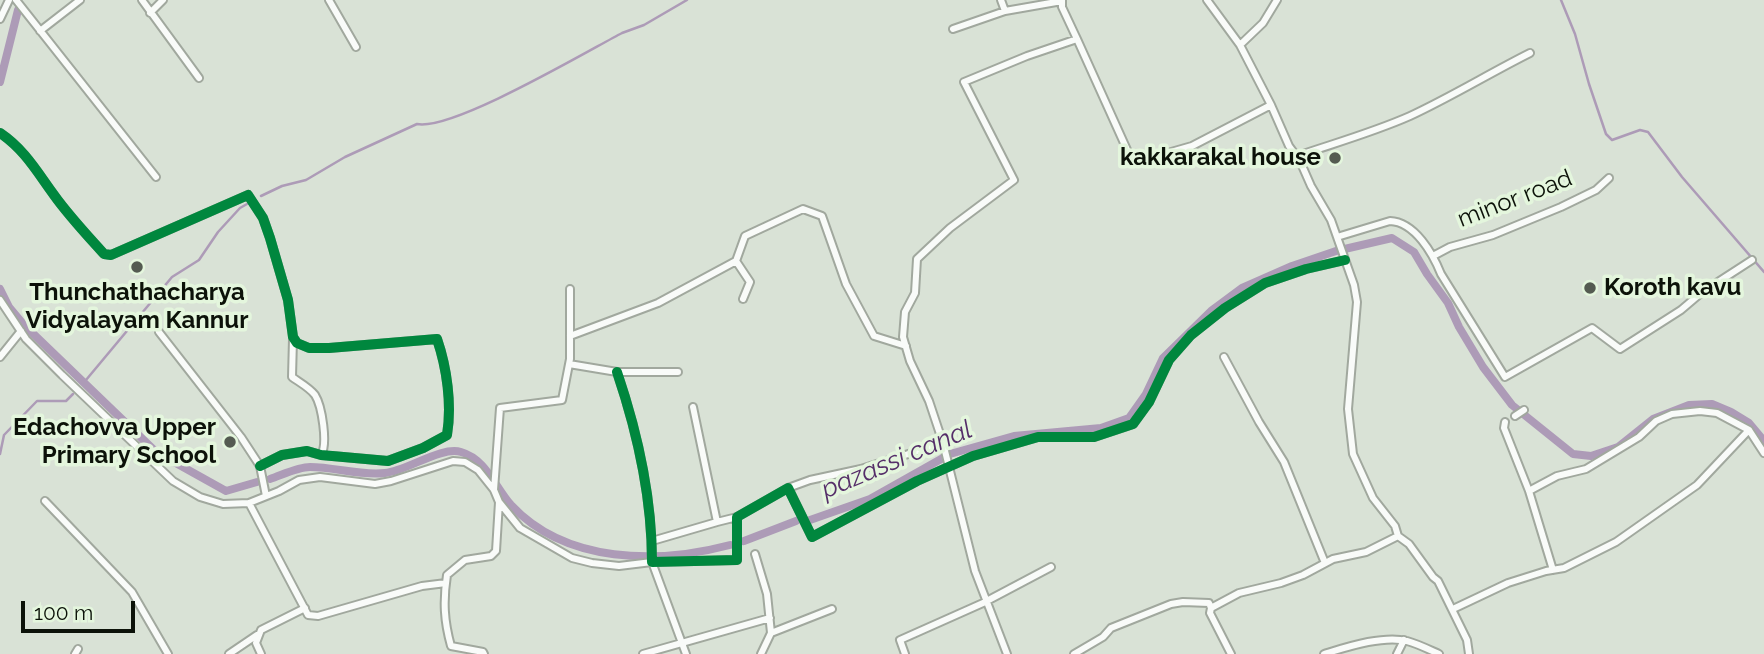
<!DOCTYPE html>
<style>
body{margin:0}
#map{position:relative;width:1764px;height:654px;overflow:hidden;background:#d9e2d6;font-family:Raleway,sans-serif}
canvas{display:block}
.scale{position:absolute;left:21px;top:601px;width:114px;height:32px;box-sizing:border-box;border:4px solid #0c1209;border-top:0;padding-left:9px;font-size:21px;line-height:24px;white-space:nowrap;color:#0c1209;-webkit-text-stroke:5px #e4f6dd;paint-order:stroke}
</style>
<div id="map">
<canvas width="1764" height="654"></canvas>
<div class="scale">100 m</div>
</div>
<script>
const context = document.querySelector('canvas').getContext('2d');
context.lineJoin = 'round';
function trace(path, color, width, dash) {
  context.strokeStyle = color;
  context.lineWidth = width;
  context.lineCap = dash ? 'butt' : 'round';
  context.setLineDash(dash || []);
  context.stroke(path);
}
function drawText(font, color, halo, rows, align = 'center') {
  context.font = font + ' Raleway,sans-serif';
  context.lineWidth = 7;
  context.setLineDash([]);
  context.textBaseline = 'middle';
  context.strokeStyle = halo;
  context.fillStyle = color;
  for (const [text, x, y, turn = 0] of rows) {
    context.save();
    context.translate(x, y);
    context.rotate((+turn || 0) * Math.PI / 180);
    context.textAlign = isNaN(turn) ? turn : align;
    if (halo) context.strokeText(text, 0, 0);
    context.fillText(text, 0, 0);
    context.restore();
  }
}
trace(new Path2D(`
 M1561 0 1575 34 1589 84 1606 134 1612 140 1640 130 1648 132 1682 177 1764 272
 M261 196 282 186 306 180 345 157 417 124C452 131 584 53 622 33L644 25 687 0
 M86 380 172 277 199 260 218 232 240 208 247 204
 M0 454 4 435 37 401H66L73 394`), '#ad9bb7', 2.5);
trace(new Path2D(`
 M0 82 18 10
 M0 289 9 307 24 325 156 452 226 491 257 482
 M270 479C282 475 298 467 310 467 335 467 360 476 385 473 407 471 441 446 461 452 486 459 495 487 511 505 566 564 658 564 730 545
 M810 520 870 499 950 454 1014 436 1101 428 1129 418 1146 394 1163 358 1211 311 1242 288 1292 266 1336 251 1392 238 1414 252 1427 274 1448 303 1459 327 1483 367 1512 405 1573 454 1591 456 1618 447 1653 419 1689 405 1712 404 1731 412 1749 423 1764 441
 M744 541 796 521`), '#ad9bb7', 8);
const minor = new Path2D(`
 M16 0 156 177
 M142 0 199 78
 M329 0 356 47
 M1207 0 1240 45 1271 105 1289 146 1300 161 1311 186 1331 220 1354 285 1357 302 1348 409 1353 454 1373 498 1395 526 1398 536 1409 544 1433 577 1438 581 1467 640 1469 654
 M1005 11 1062 1
 M150 13 163 0
 M0 19 9 0
 M953 29 1005 11 1001 0
 M40 31 80 0
 M1077 39 1133 163 1192 146 1271 105
 M1240 45 1263 23 1277 0
 M0 133C25 150 37 172 54 195 69 216 87 235 104 254L111 255 248 195 263 218 270 238 288 300 293 337 297 343 309 348H329L437 339C447 368 452 405 447 435L423 448 388 461 321 455 307 451 282 455 260 466
 M1297 156C1335 143 1374 132 1410 116 1451 97 1490 73 1530 53
 M1337 237 1390 221C1415 222 1433 254 1441 274L1505 377 1592 328 1620 349 1681 310 1701 293 1752 260
 M1433 256 1450 247 1493 235 1561 207 1596 190 1609 178
 M736 261 745 236 803 209 822 216 846 284 874 336 906 346
 M0 300 26 339 62 375 173 481 200 497 223 504 249 503 279 491 299 480 320 477 375 484 391 481 453 461 465 462 478 470 494 490 499 502 520 528 572 558 592 563 619 566 652 562 686 654
 M159 332 241 437 260 466 266 496
 M570 336 658 303 736 261 750 282 743 299
 M293 339 292 377C299 382 310 388 315 395 322 406 328 444 321 455
 M0 357 21 331
 M1224 357 1259 422 1284 462 1325 563
 M569 364 617 372H678
 M617 372C638 434 652 496 652 562L737 560V517L788 488 812 537 917 481 973 456 1038 437H1094L1133 424 1149 402 1169 360 1191 335 1225 308 1265 283 1306 269 1345 260
 M693 407 717 522 737 517
 M1515 416 1524 410
 M1505 422 1504 428 1529 491 1553 570
 M788 488 810 480 861 469 943 443
 M494 490 500 408 562 400 570 359V289
 M1529 491 1557 476 1586 469 1639 437 1656 421 1672 414 1700 411 1717 413 1749 430
 M45 501 132 592 168 654
 M249 503 308 615 318 616 422 586 446 583
 M652 541 717 522
 M755 554 767 594 771 633 761 654
 M1453 609 1508 583 1546 571 1564 568 1616 542 1697 485 1749 430 1764 453
 M771 633 832 609
 M75 654 78 649
 M229 654 257 635
 M261 654 256 643 261 630 305 608
 M484 654 483 652 451 646C444 621 443 601 447 575L465 560 491 556 496 551 499 502
 M643 654 770 618
 M905 654 900 640 983 603 1051 567
 M1007 654 975 571 943 443 929 401 910 361 903 337 905 312 915 293 917 259 950 228 1014 180 964 82 1027 56 1077 39 1062 7V0
 M1074 654 1103 637 1111 628 1171 604 1183 602 1209 603 1211 608
 M1231 654 1210 613 1211 608 1239 593 1281 583 1303 575 1333 559 1366 552 1398 536
 M1324 654C1347 647 1383 635 1407 641 1418 644 1428 649 1439 654
 M1397 654 1404 640`);
trace(minor, '#a1a89e', 10);
trace(minor, '#f9fbf9', 6);
trace(new Path2D(`
 M0 133C25 150 37 172 54 195 69 216 87 235 104 254L111 255 248 195 263 218 270 238 288 300 293 337 297 343 309 348H329L437 339C447 368 452 405 447 435L423 448 388 461 321 455 307 451 282 455 260 466
 M617 372C638 434 652 496 652 562L737 560V517L788 488 812 537 917 481 973 456 1038 437H1094L1133 424 1149 402 1169 360 1191 335 1225 308 1265 283 1306 269 1345 260`), '#00873e', 10);
for (const [x, y, r, color] of [
 [1335,158,7,"#545b51"],
 [137,267,7,"#545b51"],
 [1590,288,7,"#545b51"],
 [230,442,7,"#545b51"]
]) {
  const dot = new Path2D();
  dot.arc(x, y, r, 0, 2 * Math.PI);
  context.fillStyle = color;
  context.fill(dot);
  trace(dot, '#e4f6dd', 2.5);
}
drawText('bold 24px', '#0c1209', '#e4f6dd', [
 ["kakkarakal house",1321,158],
 ["Koroth kavu",1604,288,"left"],
 ["Thunchathacharya",137,293,"center"],
 ["Vidyalayam Kannur",137,321,"center"],
 ["Edachovva Upper",216,428],
 ["Primary School",216,456]
], 'right');
drawText('24px', '#0c1209', '#e4f6dd', [
 ["minor road",1515,199,-21]
]);
drawText('italic 26px', '#552e69', '#e4f6dd', [
 ["pazassi canal",897,460,-23]
]);
</script>
